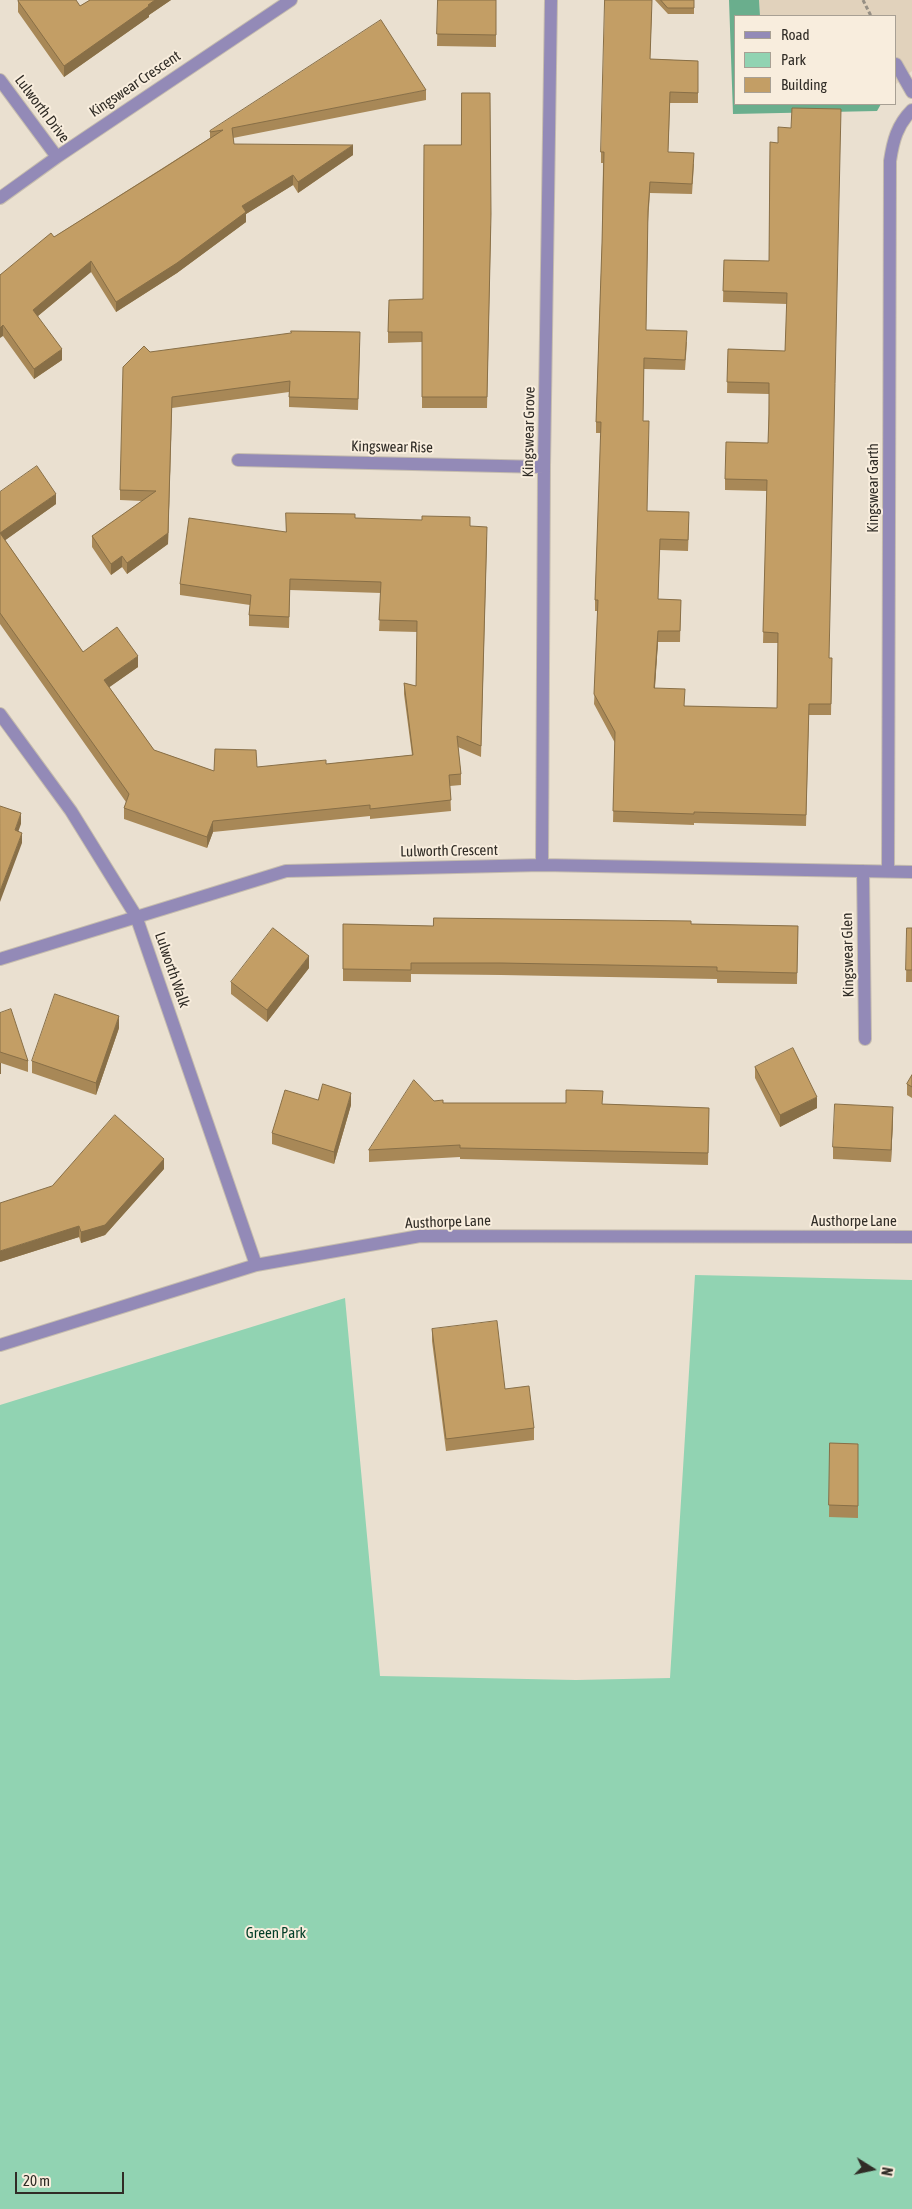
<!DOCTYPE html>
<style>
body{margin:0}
#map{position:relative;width:912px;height:2209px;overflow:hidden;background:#eae0d0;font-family:"Asap Condensed",sans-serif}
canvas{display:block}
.legend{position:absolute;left:734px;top:15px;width:162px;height:90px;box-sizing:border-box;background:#f8eddd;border:1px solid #a8a094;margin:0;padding:6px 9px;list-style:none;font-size:15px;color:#302c26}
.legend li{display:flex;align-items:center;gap:10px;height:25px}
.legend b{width:25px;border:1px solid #a8a094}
.north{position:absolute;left:847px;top:2144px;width:50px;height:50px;-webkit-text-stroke:4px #f8eddd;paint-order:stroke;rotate:100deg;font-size:14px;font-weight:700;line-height:20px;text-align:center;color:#302c26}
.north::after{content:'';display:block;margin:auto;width:18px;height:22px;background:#302c26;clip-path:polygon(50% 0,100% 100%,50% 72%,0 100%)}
.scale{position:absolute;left:15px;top:2172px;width:109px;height:22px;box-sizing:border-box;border:2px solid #302c26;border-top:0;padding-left:6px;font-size:15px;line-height:18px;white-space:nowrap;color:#302c26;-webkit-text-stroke:4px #f8eddd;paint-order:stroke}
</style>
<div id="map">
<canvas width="912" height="2209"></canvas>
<ul class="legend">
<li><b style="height:6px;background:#938ab7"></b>Road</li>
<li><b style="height:14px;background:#91d3b2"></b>Park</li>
<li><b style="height:14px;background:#c39e65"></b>Building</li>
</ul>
<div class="north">N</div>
<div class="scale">20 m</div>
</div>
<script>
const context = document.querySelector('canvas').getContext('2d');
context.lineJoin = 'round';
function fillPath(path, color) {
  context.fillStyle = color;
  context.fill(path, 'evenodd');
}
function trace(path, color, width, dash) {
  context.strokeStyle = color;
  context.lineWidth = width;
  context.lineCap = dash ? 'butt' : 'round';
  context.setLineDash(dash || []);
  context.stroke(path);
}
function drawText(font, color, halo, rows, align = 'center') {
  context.font = font + ' "Asap Condensed",sans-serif';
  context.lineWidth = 4;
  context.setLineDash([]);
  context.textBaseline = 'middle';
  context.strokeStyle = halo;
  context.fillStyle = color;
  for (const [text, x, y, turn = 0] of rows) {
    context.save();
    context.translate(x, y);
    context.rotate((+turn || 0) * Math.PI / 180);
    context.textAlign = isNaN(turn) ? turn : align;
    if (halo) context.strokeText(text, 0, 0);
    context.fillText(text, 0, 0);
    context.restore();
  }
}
fillPath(new Path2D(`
 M759 0H912V71L896 84V16H760Z`), '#e1d2bc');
fillPath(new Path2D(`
 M695 1275 912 1280V2209H0V1405L345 1298 380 1676 576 1680 670 1678Z`), '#91d3b2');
fillPath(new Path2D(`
 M729 0H759L760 16H736V104H881L877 111 733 114Z`), '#6aae8d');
const street = new Path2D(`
 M896 64 912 92
 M0 80 57 157
 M0 198 57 157 291 0
 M238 460 544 467
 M0 714 71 811 136 916 256 1265
 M542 865 544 467 551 0
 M863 871 865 1039
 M888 871 890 161C893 141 897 125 912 110
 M0 959 286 871 542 865 912 872
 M0 1345 256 1265 420 1236 912 1237`);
trace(street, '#c5bcae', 14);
trace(new Path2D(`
 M863 0 871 16`), '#968f84', 3, [4, 2.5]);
trace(street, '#938ab7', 12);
fillPath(new Path2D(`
 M90 0H171L149 15V17L64 77 18 12V1L80 6Z
 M438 0H496V47L437 46Z
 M655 0H694V14H668Z
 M652 10 650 59 698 61V103H670L669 132 668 152 694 164 692 194 650 193 648 222 646 330 687 342 685 370 644 369 643 421 647 511 689 523 688 551 660 550 658 599 681 600 680 642H658L655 688 685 706 777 708 778 643H763L767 491 725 490V479L768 443 769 394 727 393 728 349 785 351 787 304 723 302 724 260 769 261 770 142 829 658H832L831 715H809L806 826 694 823V825L613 822 615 743 594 704 598 611H595V600L601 433H596V422L602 243 603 163H601V152Z
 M426 90V100L233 138 234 144 353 155 298 193 293 185 246 214V222L177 273 116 312 91 272 38 316 62 360 34 379 3 336 0 275 54 237 210 138V131Z
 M491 225 487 408H422V342L388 343V315L423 299Z
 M360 343 358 410 289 407V392L172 408 168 544 127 574 122 567 111 575 92 547V536L142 501 120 500V490L150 352Z
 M0 492 56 504 5 540 83 652 138 667 109 687 154 750 214 771 257 767 326 764 412 755 404 694V683L416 686 417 632 379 631 381 593 290 590 289 628 249 626V615L250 605 180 595V584L286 532 355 518 470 526 487 537 481 757 458 747 461 774V785L450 786 451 811 370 819V816L213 832 207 848 124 819V808L126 802 0 624Z
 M343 924 433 926 691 924 798 926 797 984 717 983V979L501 975 411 974V982L343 981Z
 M907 928H912V982H906Z
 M309 968 267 1022 231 994V982Z
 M0 1013 28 1061V1072L1 1063V1074H0Z
 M119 1028 96 1095 32 1073V1061Z
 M755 1067 817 1108 780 1127 755 1078Z
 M912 1075V1098L907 1095V1084Z
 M318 1100 351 1105 334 1164 272 1144V1133Z
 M434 1101 443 1103 603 1104 709 1108 708 1165 460 1159V1157L369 1162V1150Z
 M893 1119 891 1162 833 1159V1147Z
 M164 1169 105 1235 81 1243 79 1237 0 1262Z
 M432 1329 505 1389 534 1428V1440L446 1451 432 1341Z
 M830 1443 858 1444V1518L829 1517Z`), '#a88857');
fillPath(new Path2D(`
 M155 0H171L149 15V17L64 77V66Z
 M353 145V155L298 193V182Z
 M293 175V185L246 214V222L177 273 116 312V302L242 206Z
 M91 261V272L33 320V310Z
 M3 325V336L0 338V328Z
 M62 349V360L34 379V369Z
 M172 408 168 544 127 574V563L168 533Z
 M56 494V504L0 544V533Z
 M122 556V567L111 575V564Z
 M658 631V642L654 699V688Z
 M138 656V667L104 691V680Z
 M21 813V824L15 841V830Z
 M213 821V832L207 848V837Z
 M22 833V843L0 902V891Z
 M309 956V968L267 1022V1010Z
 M119 1016V1028L96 1095V1083Z
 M0 1063H1V1074H0Z
 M351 1093V1105L334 1164V1152Z
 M817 1097V1108L780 1127V1115Z
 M893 1107V1119L891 1162V1150Z
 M164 1159V1169L105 1235 81 1243V1232Z
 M79 1226V1237L0 1262V1251Z`), '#886f47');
const building = new Path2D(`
 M20 0H76L80 6 90 0H155L148 5 149 6 64 66 18 1Z
 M438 0H496V35L437 34Z
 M605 0H652L650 59 698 61V93L670 92 669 121 668 152 694 153 692 184 650 182 648 211 646 330 687 331 685 360 644 358 643 421H649L647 511 689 512 688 540 660 539 658 599 681 600 680 631H658L654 688 685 689 684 706 777 708 778 633 763 632 767 480 725 479 726 442 768 443 769 414V383L727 382 728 349 785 351 787 293 723 291 724 260 769 261 770 142 778 143V127L791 128 792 108 841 109 829 658H832L831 704H809L806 815 694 812V814L613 811 615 732 594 694 598 600H595L601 422H596L602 243 604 152H601Z
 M661 0H694V8H668Z
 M381 20 426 90 232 128 234 144 353 145 298 182 293 175 242 206 246 212 177 263 116 302 91 261 33 310 62 349 34 369 3 325 0 328V275L51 233 54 237 164 168 223 130 210 132V131Z
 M462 93H490L491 214 487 397H422V332H388L389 300 423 299 424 145H461Z
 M291 331 360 332 358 399 289 397 290 381 172 397 168 533 127 563 122 556 111 564 92 536 156 491 120 490 123 367 144 346 150 352 291 333Z
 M37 466 56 494 0 533V492Z
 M286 513 355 514V518L422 520V516L470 517V526L487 527 481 746 457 736 461 774 449 775 451 800 370 809V805L213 821 207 837 124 808 129 794 0 613V533L83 652 117 627 138 656 104 680 154 750 214 771 215 749 256 750 257 767 326 760V764L413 755 404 683 416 686 417 621 379 620 381 582 290 579 289 617 249 615 251 595 180 584 189 518 286 532Z
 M0 806 21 813 15 830 22 833 0 891Z
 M434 918 691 921V924L798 926 797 973 717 971V967L501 963H411V970L343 969V924L433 926Z
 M273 928 309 956 267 1010 231 982Z
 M907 928H912V970H906Z
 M55 994 119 1016 96 1083 32 1061Z
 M11 1009 28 1061 0 1052V1013Z
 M793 1048 817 1097 780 1115 755 1067Z
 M912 1075V1087L907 1084Z
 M414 1080 434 1101 443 1100V1103H566V1090L603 1091 602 1104 709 1108 708 1153 460 1148V1145L369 1150Z
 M323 1084 351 1093 334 1152 272 1133 285 1090 318 1100Z
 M835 1104 893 1107 891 1150 833 1147Z
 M115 1115 164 1159 105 1225 81 1232 79 1226 0 1251V1203L52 1186Z
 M497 1321 505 1389 529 1386 534 1428 446 1439 432 1329Z
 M830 1443 858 1444V1506L829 1505Z`);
fillPath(building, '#c39e65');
trace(building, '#886f47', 1);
drawText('15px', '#302c26', '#f8eddd', [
 ["Kingswear Crescent",135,84,-34],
 ["Lulworth Drive",42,109,53],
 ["Kingswear Grove",529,432,-89],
 ["Kingswear Rise",392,447,1],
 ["Kingswear Garth",873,488,-90],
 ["Lulworth Crescent",449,851,-1],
 ["Kingswear Glen",848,955,-91],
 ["Lulworth Walk",172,970,71],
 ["Austhorpe Lane",854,1221],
 ["Austhorpe Lane",448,1222,-2]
]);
drawText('15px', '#003d27', '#f8eddd', [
 ["Green Park",276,1933]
]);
</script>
